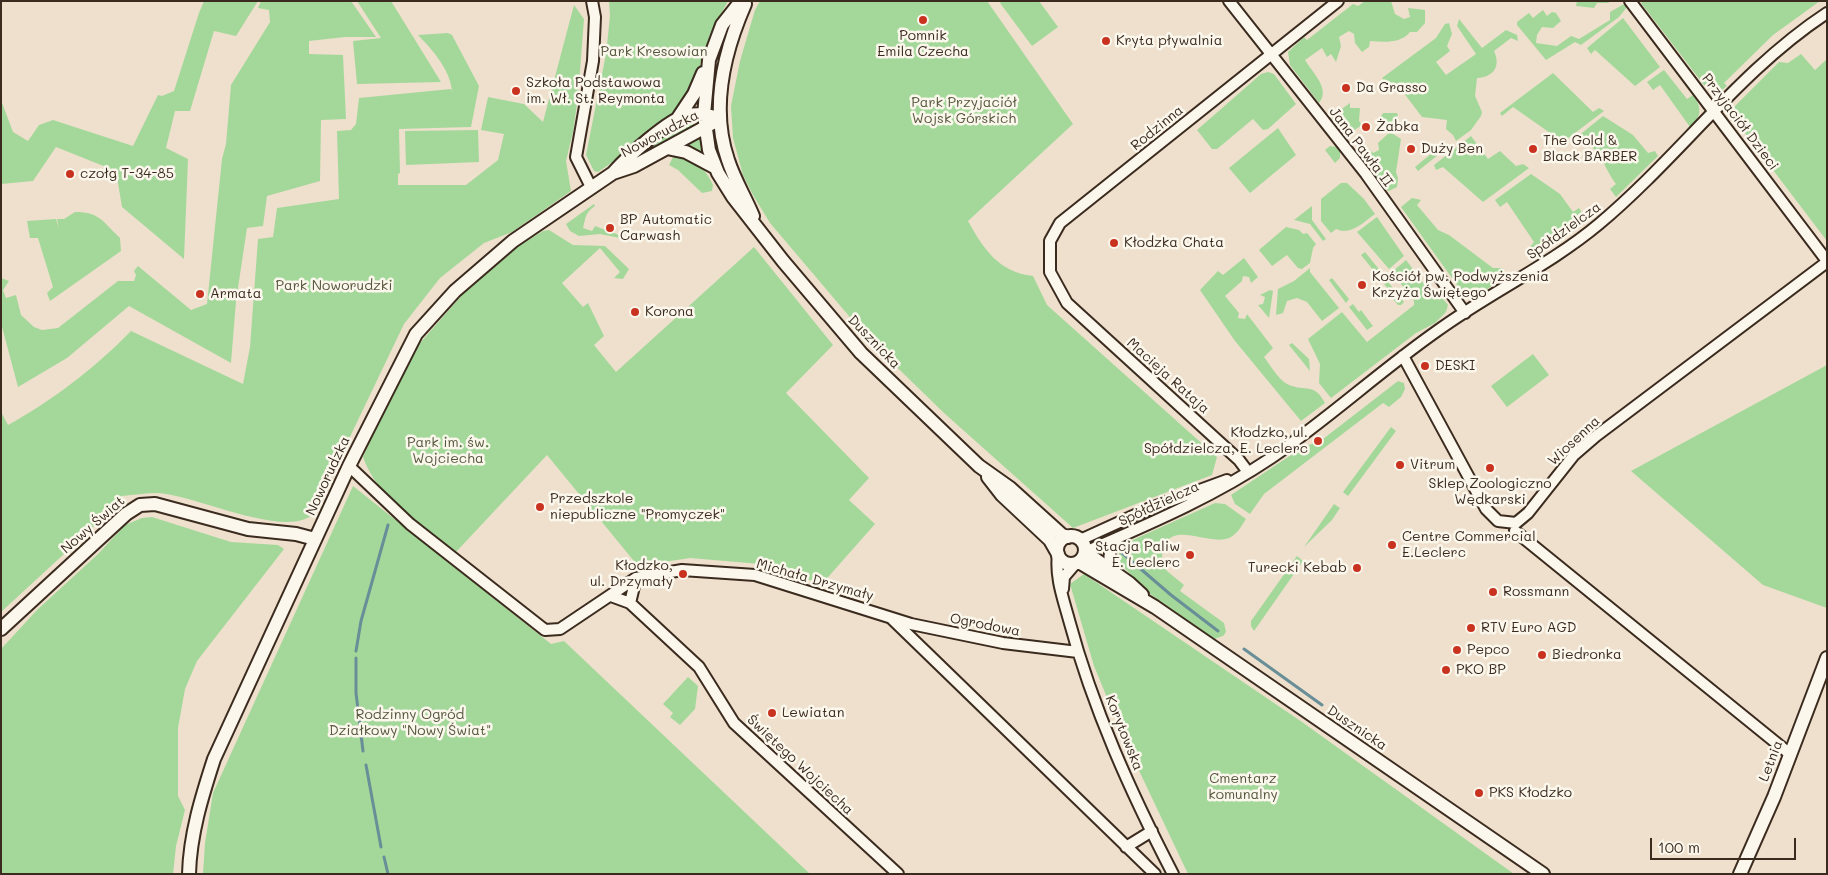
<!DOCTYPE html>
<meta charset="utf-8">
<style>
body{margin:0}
#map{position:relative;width:1828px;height:875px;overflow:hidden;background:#eee0cc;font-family:Mali,sans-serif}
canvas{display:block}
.frame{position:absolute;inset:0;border:2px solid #3b2a1e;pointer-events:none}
.scale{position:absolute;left:1650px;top:838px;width:146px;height:22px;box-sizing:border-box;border:2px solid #3b2a1e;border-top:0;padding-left:6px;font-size:15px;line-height:18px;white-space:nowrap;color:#3b2a1e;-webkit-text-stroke:4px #fbf7ec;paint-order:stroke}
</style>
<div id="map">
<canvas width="1828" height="875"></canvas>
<div class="frame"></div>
<div class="scale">100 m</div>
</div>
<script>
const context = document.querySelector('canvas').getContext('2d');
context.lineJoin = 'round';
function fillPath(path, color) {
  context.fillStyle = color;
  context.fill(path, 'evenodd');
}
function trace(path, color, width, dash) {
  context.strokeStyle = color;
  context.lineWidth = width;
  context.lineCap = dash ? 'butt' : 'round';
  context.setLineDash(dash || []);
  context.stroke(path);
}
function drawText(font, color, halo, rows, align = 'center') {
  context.font = font + ' Mali,sans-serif';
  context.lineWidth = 5;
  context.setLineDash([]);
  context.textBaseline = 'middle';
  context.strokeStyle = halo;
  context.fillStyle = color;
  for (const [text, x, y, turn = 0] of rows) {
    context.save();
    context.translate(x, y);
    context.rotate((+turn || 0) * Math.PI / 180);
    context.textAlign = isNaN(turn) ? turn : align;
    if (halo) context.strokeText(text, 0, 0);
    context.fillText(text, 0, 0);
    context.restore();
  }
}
fillPath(new Path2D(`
 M204 1H258L236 36 214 31 190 111H175L166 148 188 159 184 259 122 207 116 171 56 147 33 181 1 184V100L13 132 28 141 39 125 53 120 133 146 158 95 162 96 174 91 199 13Z
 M261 1H351L376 37H345L309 41V54L343 55 346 119 321 120 320 181 267 196 263 226 247 228 236 301 231 363 129 306 67 358 18 387 1 323V278L9 281 3 290 6 298 16 295 21 315 34 327 42 330 58 328 118 281H134L136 275 134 271 138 266 191 310 207 304 222 159 226 144 231 85 270 22 269 10 258 8Z
 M357 1H391L441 82 357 84 353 41 381 38Z
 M609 1H728L710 34 698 72 680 109 638 145 598 172 594 171 586 155 606 54 610 16Z
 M760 1H987L1073 124 968 221C984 250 999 272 1033 276L1047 305 1217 457 1212 475 1073 528 944 413 871 342 770 223 753 195 743 175 733 138 731 106 740 61 755 10Z
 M1002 1H1039L1058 27 1032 46 1000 3Z
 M1365 1H1391L1395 14 1404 19 1410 17 1408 8 1425 10V23L1417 32H1410C1400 44 1384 42 1370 41L1369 47 1362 52 1355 43 1354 34 1349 31 1339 37 1341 46 1336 62 1331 54 1327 57 1322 48 1305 60C1312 72 1331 89 1319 103L1290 65 1288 52 1304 37 1307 40 1353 4 1358 6Z
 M1577 1H1608L1609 3H1597L1594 8 1576 6Z
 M1643 1H1820L1773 35 1724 83 1727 86 1722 90 1714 92 1704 85 1641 3Z
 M1624 4 1627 7 1619 17 1581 45 1575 42 1546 60 1517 25V22L1529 13 1533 18 1543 10 1547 16 1552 12 1556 13 1561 21 1553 28 1542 27 1537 35 1536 43 1557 46 1571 36 1579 39 1610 20V12Z
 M574 5 584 19 578 97 573 132 566 161 571 191 512 232 484 243 440 278 404 324 313 514C286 540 193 494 157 493 146 493 134 495 122 496L114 508 1 612V412L8 425C52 401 96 367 131 331L243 384 250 347 258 239 273 237 277 208 339 199 337 131 351 130 356 124 359 98 451 89 452 92C451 71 433 50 418 35L448 33 452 35 479 86 471 127 399 129 400 173 398 174V185H466L498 160 504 134 481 130 488 97 524 104 543 122Z
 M1623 18 1660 67 1635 86 1595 50 1591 54 1587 48Z
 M1459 19 1482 48 1506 30 1517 35 1518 41 1511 38 1494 51C1501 66 1494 77 1477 78L1475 96 1482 112 1481 116 1471 130 1456 141 1453 135 1446 129 1447 120 1422 117 1400 88 1392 91 1382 78 1436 38 1445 24 1449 23 1452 34 1447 46 1450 51 1436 62 1446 75 1476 54 1457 26Z
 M1801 54 1815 70 1827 59V241L1735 120 1734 107 1779 62 1788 63Z
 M1664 70 1687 99 1693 95C1702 107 1702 117 1690 127L1660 85 1653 90 1647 82Z
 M1268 72 1274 74 1296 104 1268 129 1263 130 1253 119 1217 149H1212L1197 130 1261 74Z
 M1553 73 1593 112 1599 108 1604 111 1563 142 1513 107 1502 116 1500 113Z
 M1350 103V108H1360L1359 121 1362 125 1347 135 1344 134 1328 113 1332 110 1336 113Z
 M1383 113H1397L1398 115 1388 126 1381 116Z
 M1603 116 1633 135 1648 153 1655 151 1658 156 1616 197 1610 189 1616 184C1606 171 1600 149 1584 141L1576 147 1572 141Z
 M689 123 697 125 630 161 680 125Z
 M1278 128 1296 155 1250 193 1229 168Z
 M478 130 479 162 406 165 405 131Z
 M1390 132 1401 139 1396 172 1398 178 1397 187 1389 191 1386 190 1361 156 1369 149 1373 153 1379 150 1378 143Z
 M701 136 704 154 702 156 683 147V144Z
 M1471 136 1488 159 1500 151 1516 166 1523 164 1529 168 1483 202 1443 167 1436 170 1434 165Z
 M1330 146 1336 147 1340 151V158L1335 163 1325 150Z
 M1436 152 1438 155 1418 171 1415 167 1432 153Z
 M674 155C693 157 706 169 713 185L712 191 702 193 678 170 669 165Z
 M1531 174 1560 194 1573 212 1579 208 1587 220 1534 256 1528 249 1534 242 1507 202 1500 207 1495 200Z
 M1341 183H1347L1364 199 1375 214C1364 222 1350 236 1336 229L1331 233 1321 221V199Z
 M1412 198 1421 200 1417 205 1438 230 1449 235 1493 268H1502L1506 276 1479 295 1462 292 1401 207Z
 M594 204 595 206C585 213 586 217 583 228L592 231 595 226 619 235 620 238 600 234 579 236 570 231 566 224Z
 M1312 206V220L1326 239 1323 241 1310 224 1294 220Z
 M75 212C100 212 103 222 120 238L121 251 50 301 47 293 53 287 38 238H30L27 221 56 219 59 229 57 219H64Z
 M1377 217 1404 256 1389 269 1357 232Z
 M1286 227 1299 230 1303 234 1307 233 1316 244 1313 248 1310 263 1302 269 1298 268 1287 255 1272 266 1259 250Z
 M549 230 573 245 605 246 629 269 623 279 614 278 620 272 600 248 562 283 583 307 588 303 604 336 594 345 616 372 754 247 833 345 786 393 869 478 849 500 875 524 822 584 760 564 690 558 638 566 547 455 455 553C422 526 377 498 363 457L394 388 420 343 469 287 504 255 543 231Z
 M1365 252 1382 273 1378 276 1361 255Z
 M1244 258 1258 277 1251 283 1249 277 1243 276 1242 281 1225 296 1239 313 1238 318 1245 319 1247 314 1273 348 1264 357C1271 366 1280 383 1292 386 1308 391 1315 384 1325 403L1301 421 1235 341 1200 290 1218 271 1223 275Z
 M1406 260 1434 297 1440 295 1448 305 1446 312 1435 323 1416 333 1331 398 1319 383 1320 364 1308 339 1342 312 1367 342 1414 305V301L1392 272Z
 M1310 268V272L1339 308 1322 321 1307 302 1297 298 1287 301 1283 313 1276 315 1278 289 1294 281Z
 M1332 278 1349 299 1346 303 1329 280Z
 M1385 278 1404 302 1401 305H1398L1386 291 1388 289 1382 281Z
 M1270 290 1273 291 1269 318 1258 305 1263 304 1265 297 1260 295Z
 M1353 304 1359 312 1361 310 1373 326 1367 330 1349 307Z
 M1292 343 1309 359 1310 371 1289 345Z
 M1533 354 1549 375 1507 407 1491 386Z
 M1827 365V608L1763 585 1631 471Z
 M1398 381 1404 383 1405 389 1401 397 1389 407 1383 403 1264 494 1250 514 1235 504 1231 495 1300 449 1323 439Z
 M1391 427 1396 431 1348 496 1343 492Z
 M353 486 551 644 564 641 810 874H203L205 843 213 793Z
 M1215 503 1225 504 1246 519C1242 525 1238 533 1231 537 1209 549 1166 514 1162 557L1167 571 1184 585 1180 591 1224 623 1226 632 1223 636 1214 639 1129 579 1131 575 1119 562V553L1126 543Z
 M1334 504 1340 508 1332 520 1304 547Z
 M152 517 231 542 278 545 284 549 197 661 185 689 178 728V796L185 810 176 846 173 874H1V649L37 610 98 554 125 525 142 518Z
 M1297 556 1303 561 1254 631 1251 626V621Z
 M1084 574 1302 722 1514 874H1188L1125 741 1094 666 1070 584Z
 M688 677 698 686 695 709 680 725 670 717 673 713 663 704Z`), '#a4d89b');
trace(new Path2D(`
 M1121 552 1171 595 1218 631
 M1244 649 1322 705
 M356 651 361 621 388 525
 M356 658V693L363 751
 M366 765 381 847
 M384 857 388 874`), '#688e97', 3);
const minor = new Path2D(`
 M1229 1 1366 174 1465 313
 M1630 1 1827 261
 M591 187 576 157 593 61 595 17 592 1
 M1403 356 1486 509 1498 521 1516 523 1528 513 1574 455 1596 436 1827 262
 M349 466 410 524 545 630 560 629 636 578 682 570 755 575 911 624 1003 643 1078 652
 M1248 472 1239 460 1067 303 1050 272V241L1060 223 1338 1
 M1515 531 1790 754
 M1080 540 1148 509 1227 480
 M1085 552C1149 524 1213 497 1271 458 1328 419 1380 371 1437 331 1489 293 1550 265 1599 224 1679 157 1740 70 1827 13
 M1058 554C1055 577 1063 598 1069 620 1093 709 1131 793 1173 874
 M1115 573C1107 561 1108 549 1118 538
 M1063 589 1064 577 1075 564
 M611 596 630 603 699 667 734 723 898 874
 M630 603 636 578
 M892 619 1155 874
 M1126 847 1152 831`);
const tertiary = new Path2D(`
 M741 1 722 25 709 60 704 115 709 150 718 173 733 197 783 261 861 353 979 466 1010 488 1062 535 1068 537
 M745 4C724 52 710 108 728 160 734 179 745 197 753 216
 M676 121 694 94 703 73
 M667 148 686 152 716 168
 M614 172C626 158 669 119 687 115 695 114 704 114 711 116
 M988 477 1002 495 1050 540 1058 554
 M1057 550a14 14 0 1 1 28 0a14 14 0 1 1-28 0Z
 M1085 552 1129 583 1142 595
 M1079 562 1155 607 1543 874
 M1 629 126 514 140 505 155 504 248 529 296 534 315 539
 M189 874C190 834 202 796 214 759L349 466 416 334 455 291 513 241 613 173 634 166 720 119
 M1740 874 1774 797 1827 658`);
trace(minor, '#3b2a1e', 14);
trace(tertiary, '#3b2a1e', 16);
trace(minor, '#fbf7ec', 10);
trace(tertiary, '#fbf7ec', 12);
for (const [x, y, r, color] of [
 [923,20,5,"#c8321e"],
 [1106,41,5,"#c8321e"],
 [1346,88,5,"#c8321e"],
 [516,91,5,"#c8321e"],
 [1366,127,5,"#c8321e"],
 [1411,149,5,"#c8321e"],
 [1533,149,5,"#c8321e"],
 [70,174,5,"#c8321e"],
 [610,228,5,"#c8321e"],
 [1114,243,5,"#c8321e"],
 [1362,285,5,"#c8321e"],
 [200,294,5,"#c8321e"],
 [635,312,5,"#c8321e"],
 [1425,366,5,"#c8321e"],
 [1318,441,5,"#c8321e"],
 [1400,465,5,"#c8321e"],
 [1490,468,5,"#c8321e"],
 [540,507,5,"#c8321e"],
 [1392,545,5,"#c8321e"],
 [1190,555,5,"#c8321e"],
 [1357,568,5,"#c8321e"],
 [683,574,5,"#c8321e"],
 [1493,592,5,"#c8321e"],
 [1471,628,5,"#c8321e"],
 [1457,650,5,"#c8321e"],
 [1542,655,5,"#c8321e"],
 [1446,670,5,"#c8321e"],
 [772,713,5,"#c8321e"],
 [1479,793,5,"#c8321e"]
]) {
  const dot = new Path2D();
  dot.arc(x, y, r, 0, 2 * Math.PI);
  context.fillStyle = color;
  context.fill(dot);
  trace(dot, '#fbf7ec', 2);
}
drawText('14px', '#3b2a1e', '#fbf7ec', [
 ["Pomnik",923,36,"center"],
 ["Emila Czecha",923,52,"center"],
 ["Kryta pływalnia",1116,41],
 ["Szkoła Podstawowa",526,83],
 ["im. Wł. St. Reymonta",526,99],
 ["Da Grasso",1356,88],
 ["Żabka",1376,127],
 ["The Gold &",1543,141],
 ["Black BARBER",1543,157],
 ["Duży Ben",1421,149],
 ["czołg T-34-85",80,174],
 ["BP Automatic",620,220],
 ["Carwash",620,236],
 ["Kłodzka Chata",1124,243],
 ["Kościół pw. Podwyższenia",1372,277],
 ["Krzyża Świętego",1372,293],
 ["Armata",210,294],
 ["Korona",645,312],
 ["DESKI",1435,366],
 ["Kłodzko, ul.",1308,433,"right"],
 ["Spółdzielcza, E. Leclerc",1308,449,"right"],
 ["Vitrum",1410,465],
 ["Sklep Zoologiczno",1490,484,"center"],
 ["Wędkarski",1490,500,"center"],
 ["Przedszkole",550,499],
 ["niepubliczne \"Promyczek\"",550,515],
 ["Centre Commercial",1402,537],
 ["E.Leclerc",1402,553],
 ["Stacja Paliw",1180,547,"right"],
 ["E. Leclerc",1180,563,"right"],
 ["Kłodzko,",673,566,"right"],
 ["ul. Drzymały",673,582,"right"],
 ["Turecki Kebab",1347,568,"right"],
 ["Rossmann",1503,592],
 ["RTV Euro AGD",1481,628],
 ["Pepco",1467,650],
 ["Biedronka",1552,655],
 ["PKO BP",1456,670],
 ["Lewiatan",782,713],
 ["PKS Kłodzko",1489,793]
], 'left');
drawText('14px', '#55563d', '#fbf7ec', [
 ["Park Kresowian",654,52],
 ["Park Przyjaciół",964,103],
 ["Wojsk Górskich",964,119],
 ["Park Noworudzki",334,286],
 ["Park im. św.",448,443],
 ["Wojciecha",448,459],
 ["Rodzinny Ogród",410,715],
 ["Działkowy \"Nowy Świat\"",410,731],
 ["Cmentarz",1243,779],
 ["komunalny",1243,795]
]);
drawText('14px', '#3b2a1e', '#fbf7ec', [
 ["Przyjaciół Dzieci",1740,122,53],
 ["Rodzinna",1157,128,-39],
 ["Noworudzka",660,134,-28],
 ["Jana Pawła II",1361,147,53],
 ["Spółdzielcza",1564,231,-36],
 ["Dusznicka",874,342,46],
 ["Macieja Rataja",1168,376,42],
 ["Wiosenna",1574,441,-43],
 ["Noworudzka",328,476,-65],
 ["Spółdzielcza",1159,504,-25],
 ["Nowy Świat",93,525,-41],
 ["Michała Drzymały",815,580,16],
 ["Ogrodowa",985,625,11],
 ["Dusznicka",1357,728,34],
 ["Korytowska",1124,733,68],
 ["Letnia",1771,761,-69],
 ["Świętego Wojciecha",800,765,43]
]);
</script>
